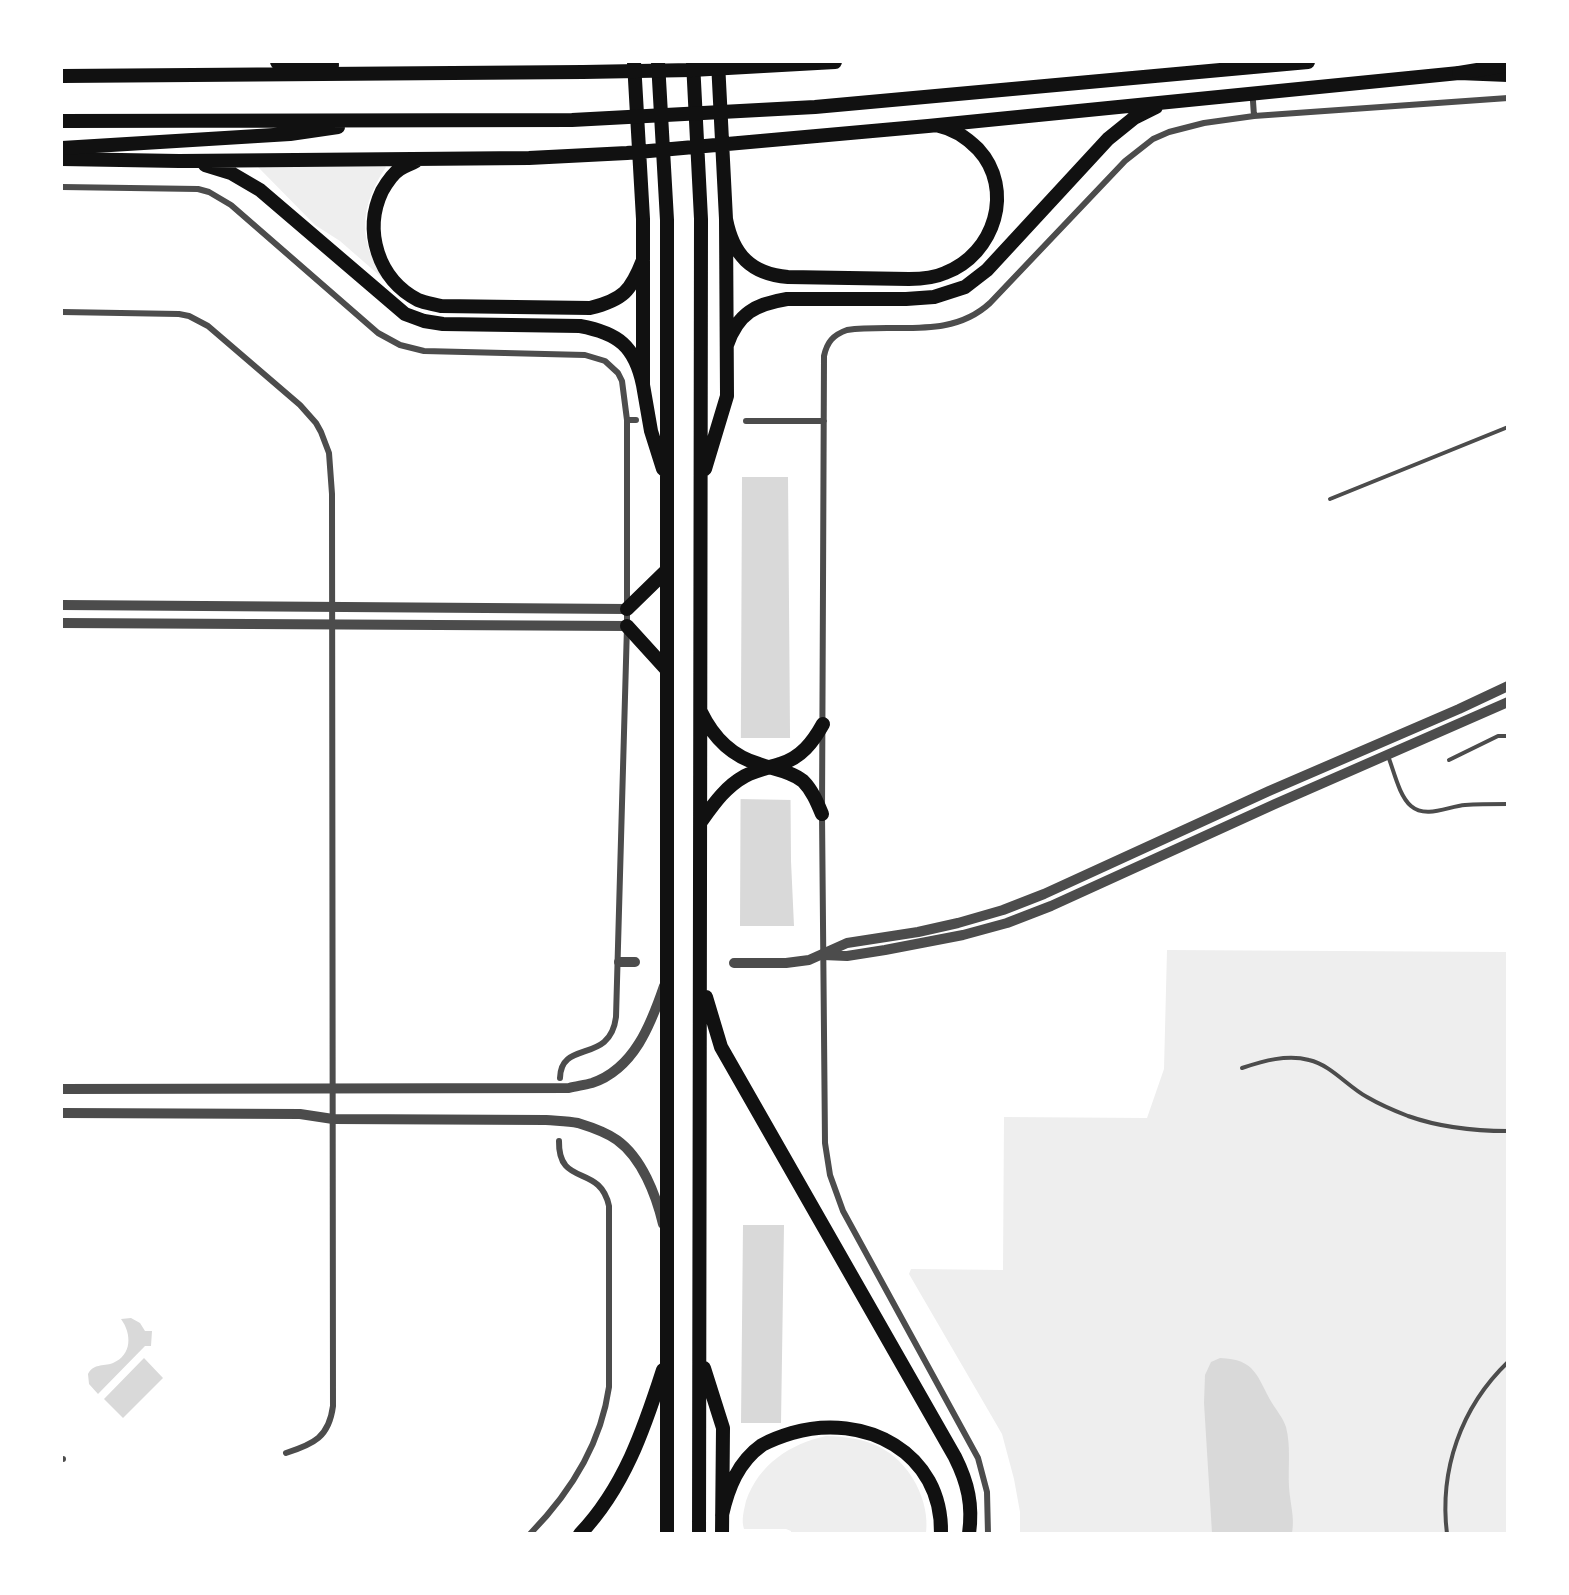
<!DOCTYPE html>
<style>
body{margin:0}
#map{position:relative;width:1569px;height:1595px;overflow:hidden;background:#fff;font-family:Raleway,sans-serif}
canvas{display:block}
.frame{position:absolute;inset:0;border:63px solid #fff;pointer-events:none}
</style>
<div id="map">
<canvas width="1569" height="1595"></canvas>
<div class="frame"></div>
</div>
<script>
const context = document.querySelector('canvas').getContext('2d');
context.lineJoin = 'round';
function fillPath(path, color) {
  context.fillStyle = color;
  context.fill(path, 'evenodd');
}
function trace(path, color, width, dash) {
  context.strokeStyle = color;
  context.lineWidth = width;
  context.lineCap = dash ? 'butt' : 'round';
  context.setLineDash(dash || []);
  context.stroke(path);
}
fillPath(new Path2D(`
 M384 165 386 167C359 208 357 242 387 282L340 241 315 225 257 166Z
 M1167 950 1507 952V1533H1020V1512L1014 1479 1002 1434 909 1274 911 1269 1003 1270 1004 1117 1147 1118 1164 1069Z
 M826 1436C866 1437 896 1447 916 1484 924 1500 928 1516 926 1533L791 1534V1531L786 1529H744C741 1520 744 1510 746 1501 759 1464 790 1444 826 1436Z`), '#eee');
fillPath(new Path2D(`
 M742 477H788L791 861 794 926H740Z
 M743 1225H784L781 1423H741Z
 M131 1318 140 1323 145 1331H152L151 1346H145L98 1394 89 1384 88 1374C94 1363 102 1367 113 1363 132 1355 132 1334 121 1319Z
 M144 1358 163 1378 123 1418 104 1399Z
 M1220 1358C1256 1359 1257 1377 1272 1403 1277 1411 1283 1418 1286 1427 1291 1446 1288 1467 1289 1487 1290 1503 1295 1518 1292 1533H1212L1204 1403 1205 1375 1211 1362Z`), '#d9d9d9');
fillPath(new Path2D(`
 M738 738H793V800L738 799Z`), '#fff');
trace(new Path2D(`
 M1330 499 1508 427
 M1388 756C1394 771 1399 796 1411 806 1426 819 1449 806 1465 805 1479 804 1494 804 1508 804
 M1449 760 1498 736H1508
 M1242 1068C1263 1061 1287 1054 1309 1060 1331 1065 1347 1086 1367 1097 1379 1104 1395 1111 1408 1116 1439 1127 1474 1131 1508 1131
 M1447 1534C1439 1470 1461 1407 1508 1362`), '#4c4c4c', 4);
trace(new Path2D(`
 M1253 101 1254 116
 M62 187 198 189 209 192 231 205 378 333 400 345 424 351 585 355 605 361 618 373 622 381 627 420V626L616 1017C610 1065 561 1039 560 1078
 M62 312 179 314 189 316 208 326 300 405 316 423 321 432 329 453 332 494 333 1406C329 1437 314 1444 286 1453
 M627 420H636
 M746 421H824
 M62 1459H63
 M530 1534C570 1493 601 1444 609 1387V1206C600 1163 558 1188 559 1141
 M988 1534 987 1492 978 1458 843 1211 830 1175 825 1143 822 814 824 356C827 342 833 335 847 330 896 323 950 340 990 303L1125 161 1153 139 1169 132 1204 123 1254 116 1508 98`), '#4c4c4c', 6);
trace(new Path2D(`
 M62 605 627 609
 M62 623 627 626
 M823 955 847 956 885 950 963 935 1007 923 1051 906 1275 804 1508 702
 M619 962H635
 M734 963H786L809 960 847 943 918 932 958 923 1003 910 1044 894 1269 791 1459 709 1508 686
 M62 1089 569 1088C577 1086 585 1085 592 1083 634 1069 651 1024 664 986
 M62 1113 300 1114 333 1119 546 1120C557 1121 568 1121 578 1123 591 1127 606 1132 617 1140 642 1158 656 1195 663 1224`), '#4c4c4c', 10);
trace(new Path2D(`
 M634 62 643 219V385L651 431 663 469
 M658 62 667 220V1534
 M693 62 701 219 699 1534
 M62 159 179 161 529 158 627 153 928 126 1459 73 1508 75
 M416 161C411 164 405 166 400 169 392 174 386 184 382 191 363 231 378 279 418 300 425 303 434 304 441 306L590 308C623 300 631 291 643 260
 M205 165 231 173 260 190 405 314 424 321 443 324 580 326C618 333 635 346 643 385
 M726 219C733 255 751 274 788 277L909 279C921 279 934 278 945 273 995 254 1015 189 978 149 967 138 954 129 939 126
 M727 345C738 313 756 304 787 299H906L934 297 965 287 987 270 1108 139 1134 118 1156 107
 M705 469 727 396 726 219 718 62
 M627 609 667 570
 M627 626 667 670
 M701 712C713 737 731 756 759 764 773 769 791 771 803 781 812 790 817 802 822 814
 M700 823C713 805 725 787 745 776 756 770 768 768 780 764 801 758 813 742 823 724
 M706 997 721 1047 955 1457C968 1483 973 1505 969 1534
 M704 1368 723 1428 722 1534
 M722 1515C728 1488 738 1462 762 1445 771 1440 782 1436 792 1433 864 1412 943 1452 941 1534
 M580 1534C624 1488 644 1429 663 1370`), '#111', 14);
trace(new Path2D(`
 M277 62 332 65
 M1459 73 1508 65
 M62 76 583 72 692 70 835 62
 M62 121 572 120 815 107 1308 62
 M62 148 290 134 338 127`), '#111', 14);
</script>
